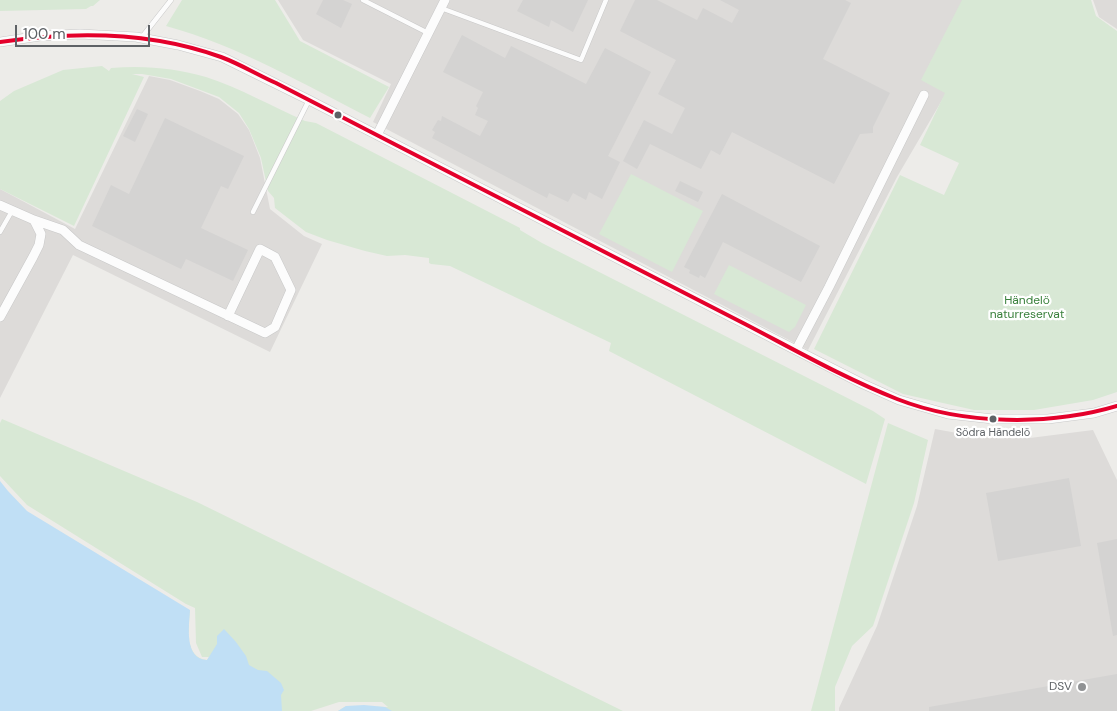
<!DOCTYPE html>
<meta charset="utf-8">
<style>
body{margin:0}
#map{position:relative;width:1117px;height:711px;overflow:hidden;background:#edece9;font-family:"DM Sans",sans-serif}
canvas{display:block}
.scale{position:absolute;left:15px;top:25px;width:135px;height:22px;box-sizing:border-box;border:2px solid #5e6266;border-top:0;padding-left:6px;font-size:15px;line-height:18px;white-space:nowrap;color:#5e6266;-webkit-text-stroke:4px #fff;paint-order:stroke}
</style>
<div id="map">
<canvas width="1117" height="711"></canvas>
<div class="scale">100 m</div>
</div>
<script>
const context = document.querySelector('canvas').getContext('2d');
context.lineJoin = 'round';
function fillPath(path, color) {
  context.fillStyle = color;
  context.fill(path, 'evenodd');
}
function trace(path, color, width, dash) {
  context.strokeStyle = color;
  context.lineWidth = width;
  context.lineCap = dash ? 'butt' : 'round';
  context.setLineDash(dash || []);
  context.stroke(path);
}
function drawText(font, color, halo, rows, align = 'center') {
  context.font = font + ' "DM Sans",sans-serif';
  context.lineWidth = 4.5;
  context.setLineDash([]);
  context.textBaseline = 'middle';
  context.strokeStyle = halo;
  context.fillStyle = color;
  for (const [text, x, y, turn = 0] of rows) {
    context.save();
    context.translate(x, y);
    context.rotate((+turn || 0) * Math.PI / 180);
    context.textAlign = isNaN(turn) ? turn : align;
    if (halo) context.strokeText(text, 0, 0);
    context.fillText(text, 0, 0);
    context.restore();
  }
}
fillPath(new Path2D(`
 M278 0H977L948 90 897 177 808 350 373 122 391 84 303 40Z
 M1093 0H1117V29L1099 17Z
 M149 76 170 80 200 91 219 99 238 114 249 130 260 158 270 209 304 236 322 244 270 352 73 255 0 398V189L75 229Z
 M935 429 968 435 1030 438 1093 430 1117 480V711H839V708L877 626 917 506Z`), '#dddbd9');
fillPath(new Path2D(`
 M0 0H100L93 6H91L86 9 0 11Z
 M182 0H275L300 41 389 87 370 118C303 84 239 46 166 26Z
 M962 0H1091L1096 16 1117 31V392L1093 400 1034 410H974L903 394 814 349 900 175 944 195 959 163 920 145 945 93 921 80Z
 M102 66 109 71 111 68C143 65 176 68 206 77 240 88 273 107 305 121L316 123 520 228V230L542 243 873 411 885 419 866 484 609 351 611 343 450 266 431 264 429 263V258L405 255 387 256 365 251 327 240 306 232 275 208 274 198 268 191 261 158 249 129 239 113 219 97 171 79 142 74H132L144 77 74 226 0 189V101L14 91 63 70Z
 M631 174 703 211 672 272 599 234Z
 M729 265 806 305 795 327 789 332 714 294Z
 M2 419 197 502 623 711H338L346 706 388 707 382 702H339L311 711H219L194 683 186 611 190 610C189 627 184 658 207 660L209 657H202L196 643 195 608 186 604 27 505 0 476V423Z
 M888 423 928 440 914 503 873 626 852 646 835 687V711H811Z`), '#d8e8d5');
fillPath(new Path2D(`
 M0 481 8 491 27 511 190 610C189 626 184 659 207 660L217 644V636L224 629 236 642 246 656 249 665 258 670 267 671 281 683 284 690 281 695 282 711H0Z
 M364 705 385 707 392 711H338L346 706Z`), '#c0dff5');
fillPath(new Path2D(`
 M323 0H343L352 4 341 28 316 14Z
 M523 0H588L573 32 551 20 549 27 517 11Z
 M635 0H657L697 20 703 8 732 23 739 10 720 0H845L851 3 823 59 890 93 873 127V133L860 134 834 184 732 132 720 155 711 150 701 169 650 144 637 169 623 161 644 120 672 134 685 108 658 94 676 60 620 31Z
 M462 35 505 58 511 46 586 84 605 48 651 72 608 156 620 162 602 199 589 192 586 200 573 193 568 202 549 193 547 198 432 138 435 132 432 130 438 120 441 121 442 116 480 136 488 121 475 115 478 108 476 106 483 92 443 72Z
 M137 109 148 114 135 142 123 136Z
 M165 118 244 156 228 189 221 186 201 228 248 250 233 281 186 259 181 269 92 226 111 185 129 194Z
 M680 181 703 192 698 202 675 191Z
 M722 194 820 246 801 282 723 242 705 278 700 275 699 278 689 273 690 270 684 267Z
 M1069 478 1081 546 998 561 986 493Z
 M1117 539V635L1113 636 1097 543Z
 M1117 674V711H929V707Z`), '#d4d3d2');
const service = new Path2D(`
 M363 0 428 33
 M441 8 581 60 606 0
 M142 37 171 0
 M253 212 309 100
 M0 232 12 211`);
const minor = new Path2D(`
 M0 42 40 36 80 34 136 37 178 45 222 57 309 100 782 343 863 384 899 400 948 414 993 419H1048L1094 413 1117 406
 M377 135 445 0
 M0 205 34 220 41 234 39 245 33 257 0 317
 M34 220 63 230 79 245 265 333 275 327 291 290 275 257 260 249 228 316
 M796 350 829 287 924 95`);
trace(service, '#c8c8c8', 5.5);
trace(minor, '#c8c8c8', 10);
trace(service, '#fcfcfc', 4.5);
trace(minor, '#fcfcfc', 9);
trace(new Path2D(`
 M0 42C74 31 150 31 221 57 240 64 258 75 276 83 317 104 358 125 400 147 515 206 630 265 745 324 795 350 844 378 897 399 963 425 1050 426 1117 406`), '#e4002b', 4);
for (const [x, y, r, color] of [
 [338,115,4.5,"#5e6266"],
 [993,419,4.5,"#5e6266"],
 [1082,687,5,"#909294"]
]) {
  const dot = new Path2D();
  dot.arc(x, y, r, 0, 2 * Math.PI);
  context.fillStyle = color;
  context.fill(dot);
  trace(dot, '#fff', 2);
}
drawText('11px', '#5e6266', '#fff', [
 ["Södra Händelö",993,433]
]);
drawText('12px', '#3a813c', '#fff', [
 ["Händelö",1027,301],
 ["naturreservat",1027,315]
]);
drawText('12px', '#5e6266', '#fff', [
 ["DSV",1072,687]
], 'right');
</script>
